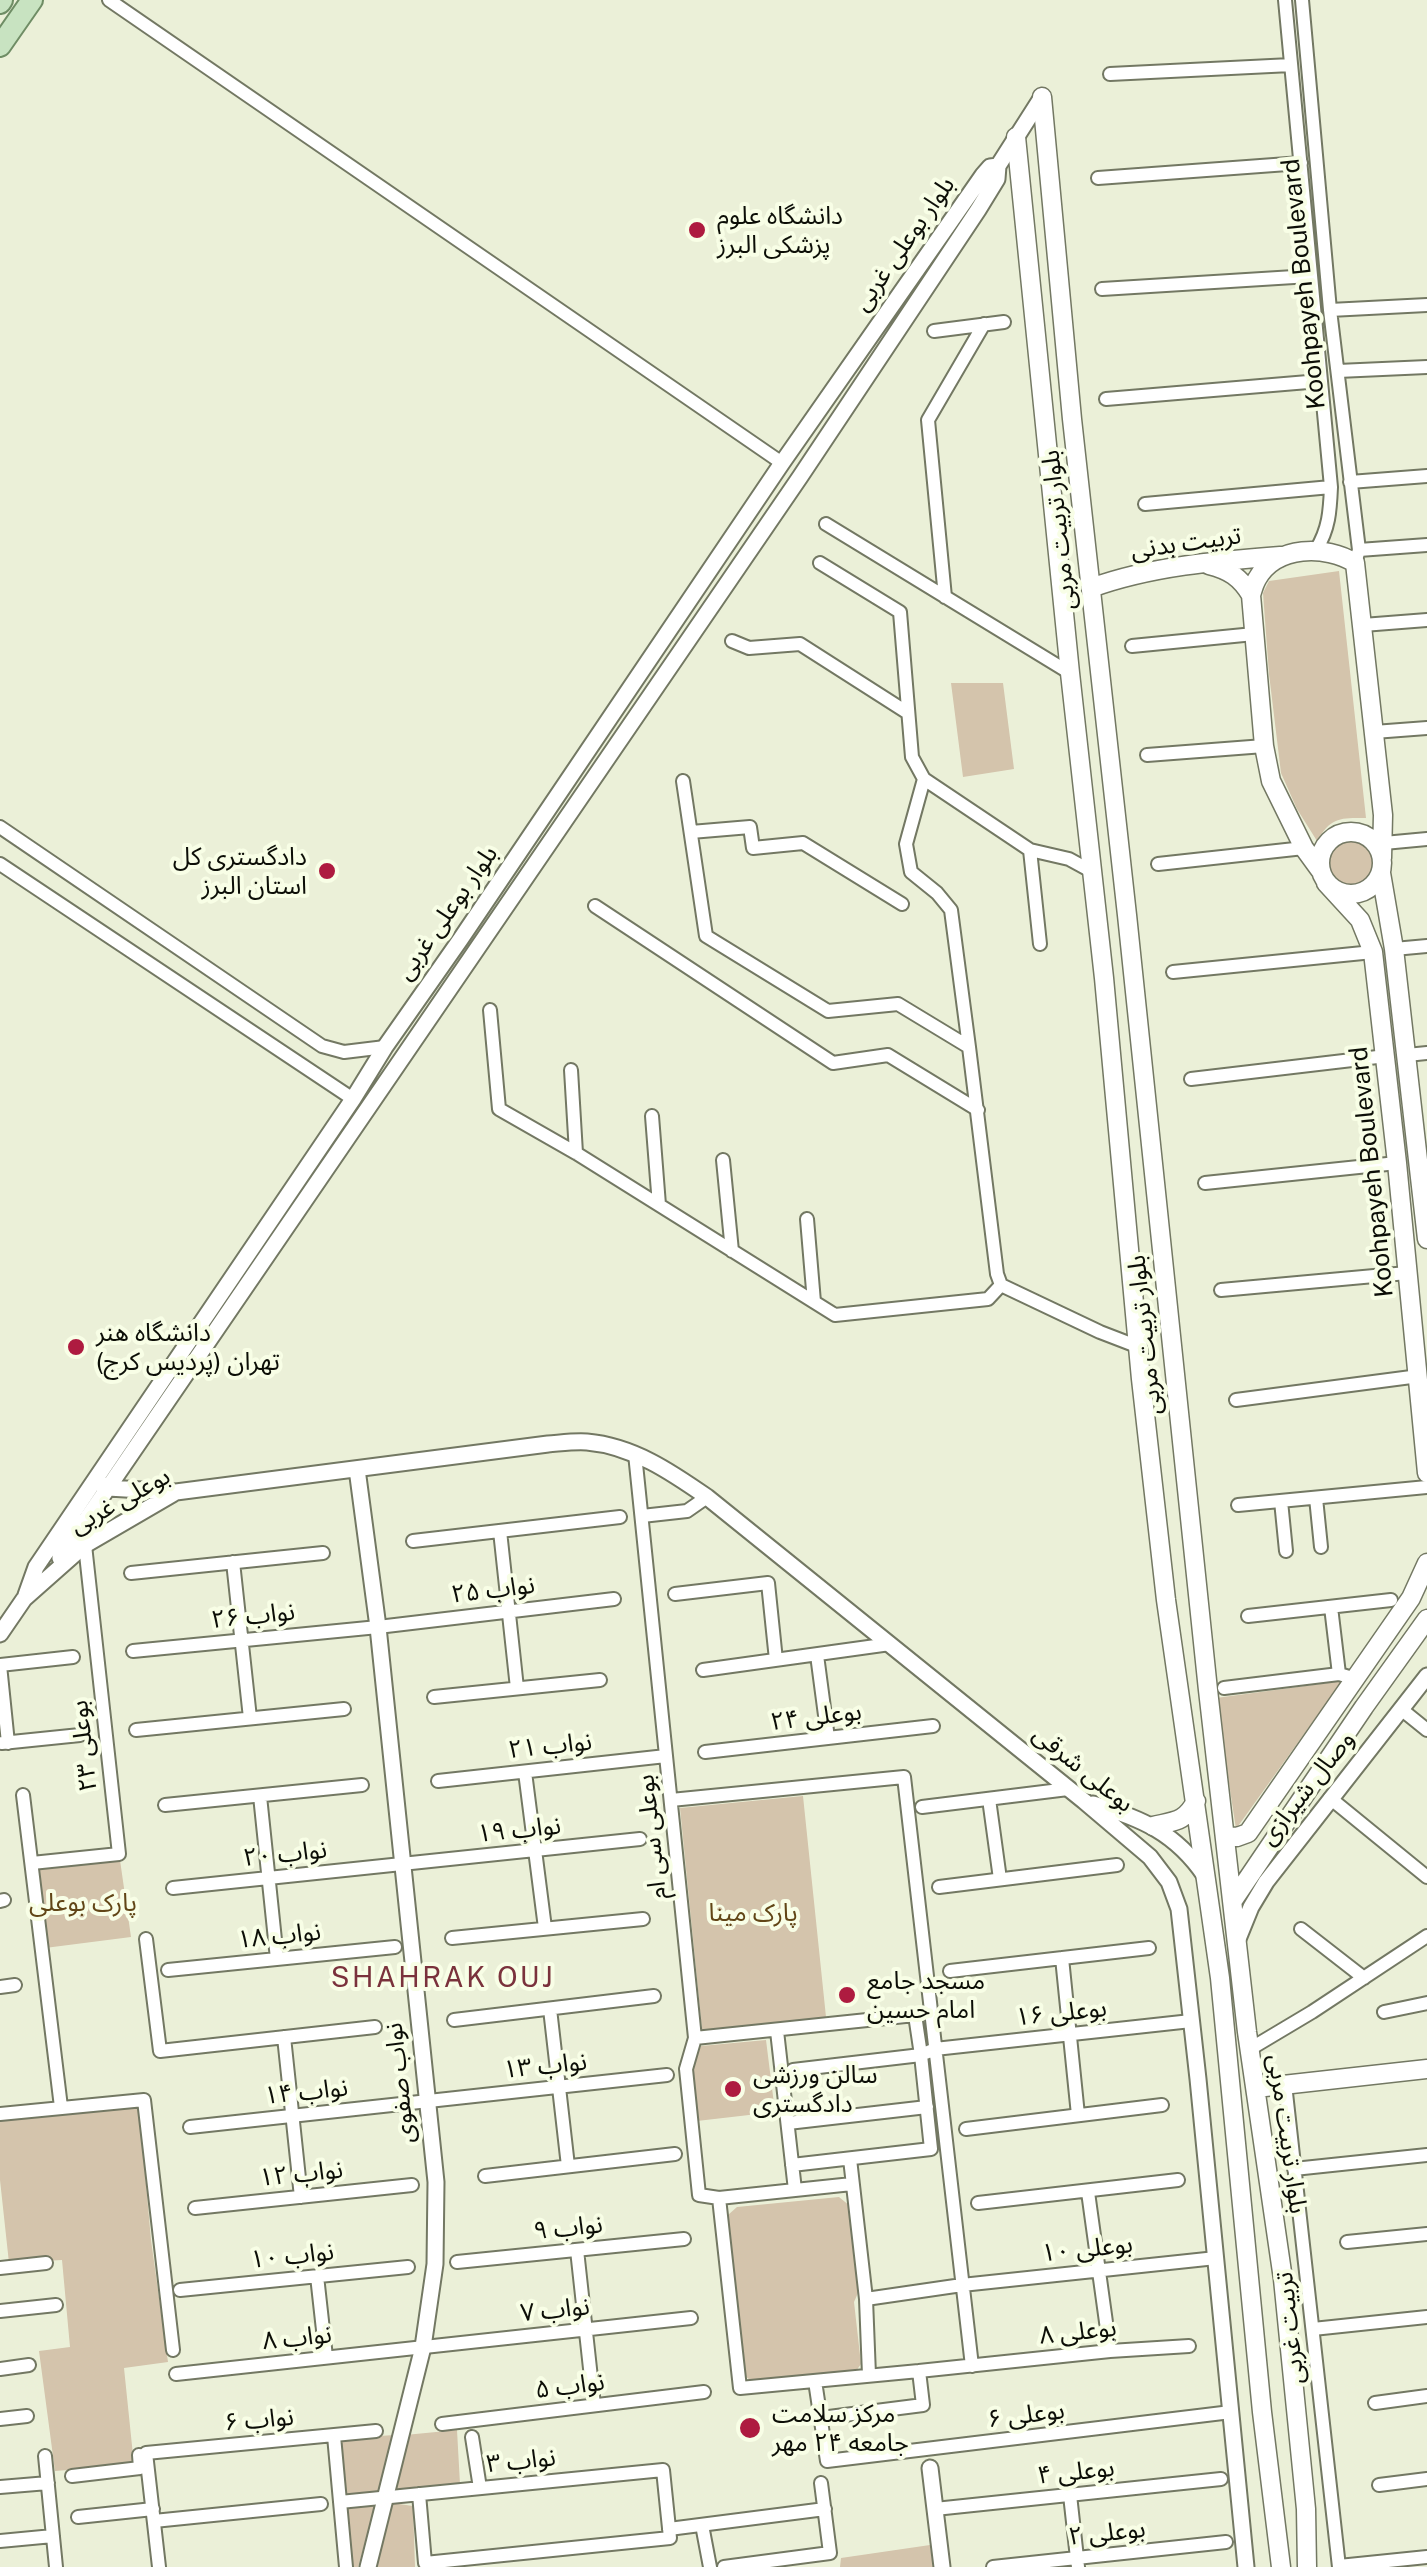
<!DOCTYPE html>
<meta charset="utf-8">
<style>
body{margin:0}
canvas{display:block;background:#ebf0d8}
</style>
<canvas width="1427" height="2567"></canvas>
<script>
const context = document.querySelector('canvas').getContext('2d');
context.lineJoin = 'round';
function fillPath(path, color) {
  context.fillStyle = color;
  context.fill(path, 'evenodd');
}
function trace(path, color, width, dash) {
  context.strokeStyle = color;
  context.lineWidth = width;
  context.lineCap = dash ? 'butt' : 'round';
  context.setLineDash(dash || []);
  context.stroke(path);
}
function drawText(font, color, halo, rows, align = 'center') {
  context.font = font + ' "Public Sans","Noto Sans Arabic",sans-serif';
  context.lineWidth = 8;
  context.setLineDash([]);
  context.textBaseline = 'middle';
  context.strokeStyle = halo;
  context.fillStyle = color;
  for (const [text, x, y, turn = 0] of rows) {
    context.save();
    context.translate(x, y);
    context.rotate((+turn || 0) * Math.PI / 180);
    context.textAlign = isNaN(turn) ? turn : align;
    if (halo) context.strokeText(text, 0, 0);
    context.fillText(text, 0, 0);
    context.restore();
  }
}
fillPath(new Path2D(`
 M1339 571 1366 818C1340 818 1331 817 1317 841L1297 809 1281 773 1269 674 1263 593 1269 581Z
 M951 683H1003L1014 769 963 777Z
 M1327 862a24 24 0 1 1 48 0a24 24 0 1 1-48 0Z
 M1342 1681 1236 1829 1216 1698Z
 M803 1796 826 2017 702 2030 680 1808Z
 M120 1860 131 1937 45 1948 37 1869Z
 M766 2040 775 2112 697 2121 692 2067 701 2046Z
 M139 2106 151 2240 168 2362 124 2368 134 2465 55 2471 39 2351 70 2347 62 2260 9 2263 0 2180V2120Z
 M839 2197 850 2206 861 2286 854 2302 861 2364 856 2371 754 2383 745 2376 728 2215 737 2207Z
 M457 2430 460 2484 390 2492 405 2435Z
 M394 2435 379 2492 344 2496 337 2439Z
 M376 2503 358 2567H352L345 2506Z
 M392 2503 413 2506 415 2567H377Z
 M930 2545 933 2567H840L841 2558Z`), '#d4c4ac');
const minor = new Path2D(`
 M109 0 782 463
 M1285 0 1331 487C1330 511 1329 529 1316 550
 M1302 0 1330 310 1359 550 1355 563
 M1110 74 1291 65
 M1098 178 1301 163
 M1102 289 1310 276
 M1330 310 1427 305
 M934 331 1004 322
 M1338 371 1427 367
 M1106 399 1320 381
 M1350 482 1427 476
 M1145 504 1331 487
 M826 524 1070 673
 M1359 550 1427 545
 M820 563 900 612 912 757 924 779 1030 850 1069 859 1091 871
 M945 597 928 420 984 324
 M1363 625 1427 620
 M732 641 749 648 800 644 908 713
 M1132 646 1254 634
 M1374 732 1427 728
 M1147 755 1264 746
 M924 779 906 844 911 872 937 893 951 910 969 1047
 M683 781 706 936 828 1011 898 1004 969 1047 997 1274 1001 1285 1100 1332 1139 1347
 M0 827 322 1046 344 1052 385 1047
 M691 832 750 827 753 848 803 843 902 904
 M1384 843 1427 839
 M1030 850 1040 944
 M0 864 353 1099
 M1158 864 1304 848
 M595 906 833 1063 888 1055 978 1110
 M1394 949 1427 946
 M1173 972 1373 952
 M490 1010 499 1109 576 1153 835 1315 988 1299 1001 1285
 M1407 1055 1427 1053
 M571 1070 576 1153
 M1191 1079 1386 1056
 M652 1116 659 1205
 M723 1160 732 1251
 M1205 1183 1397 1163
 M807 1219 814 1302
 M1221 1290 1407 1273
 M1236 1400 1419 1376
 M635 1454 695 2038 686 2069 699 2195 719 2198 852 2184
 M1316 1498 1321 1547
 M1281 1501 1286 1551
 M1238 1505 1427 1487
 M642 1516 687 1511 707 1497
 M500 1531 517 1688
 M413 1541 620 1517
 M233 1562 250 1718
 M131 1573 323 1553
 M675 1594 768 1583 776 1660
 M1331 1607 1339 1674
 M1248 1616 1391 1600
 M133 1651 378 1627 614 1599
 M817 1655 828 1738
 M703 1670 890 1644
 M1224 1688 1339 1674 1356 1679
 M434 1697 600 1680
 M1401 1709 1427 1730
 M136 1730 344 1709
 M2 1743 80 1735
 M8 1743 0 1665 73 1657
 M705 1752 933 1726
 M525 1772 545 1928
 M438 1781 666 1756
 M23 1795 61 2107
 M260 1796 277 1959
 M1330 1798 1427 1877
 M989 1799 1000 1879
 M671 1800 904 1777 972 2366
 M165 1805 362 1785
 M922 1807 1068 1789
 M32 1863 119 1854 85 1545
 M939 1887 1117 1865
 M173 1888 640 1839
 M0 1901 4 1900
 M1301 1929 1364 1978
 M452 1938 643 1919
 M146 1939 160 2051 375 2027
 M1062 1958 1078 2115
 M168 1970 395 1947
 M950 1971 1149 1948
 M0 1987 15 1985
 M550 2009 568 2166
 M1384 2012 1427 2003
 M454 2020 654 1996
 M777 2031 795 2190
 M284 2037 301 2197
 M695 2038 915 2015 921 2055 793 2070
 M1250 2049 1312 2012 1427 1936
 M1285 2084 1339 2567
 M0 2114 144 2100 173 2350
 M788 2123 927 2107
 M190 2127 667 2075
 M966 2129 1162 2105
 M850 2159 866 2299 869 2375
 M792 2165 931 2149 921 2055 935 2049 1191 2021
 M1294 2169 1427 2155
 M485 2176 675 2154
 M1088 2192 1110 2351
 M719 2198 740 2388 919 2371 923 2405 821 2418
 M978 2203 1178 2180
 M195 2208 412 2185
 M1347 2242 1427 2234
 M577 2250 594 2405
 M457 2262 684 2239
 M0 2268 46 2263
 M317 2276 326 2357
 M180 2290 408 2267
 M866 2299 962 2285 1216 2258
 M0 2311 56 2305
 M1313 2329 1427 2317
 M0 2369 29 2365
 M919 2371 1110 2351 1189 2346
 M176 2374 691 2318
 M815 2381 827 2461 1231 2412
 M1375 2403 1427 2396
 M0 2419 27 2416
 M442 2424 704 2392
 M334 2436 346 2567
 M472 2437 480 2488
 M146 2453 376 2431
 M146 2453 159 2567
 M45 2456 56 2567
 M72 2476 140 2468 139 2455
 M1379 2485 1427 2479
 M0 2487 48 2483
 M1070 2495 1078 2567
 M340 2502 663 2470 670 2538 425 2563 419 2494
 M935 2509 1221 2479
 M78 2517 153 2509
 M154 2521 321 2504
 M702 2525 710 2567
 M669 2529 825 2509
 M0 2541 53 2536
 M1339 2566 1427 2557
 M724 2567 830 2553 821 2483
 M993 2567 1226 2542`);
const tertiary = new Path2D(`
 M357 1469 378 1627 436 2182 435 2264 423 2347 368 2567
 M101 1484 108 1488 176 1492
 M60 1558 800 477 978 210 997 179 998 166 1042 97
 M26 1595 36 1567 353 1099 385 1047 460 940 782 463 983 175 990 167 998 166
 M0 1634 24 1599 85 1545 176 1492 548 1444C561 1443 575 1441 587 1442 633 1446 671 1472 707 1497L1084 1801 1150 1857 1169 1882 1179 1909 1198 2079 1246 2567
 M1093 1804C1141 1818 1176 1833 1205 1876
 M1238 1939 1251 1907 1266 1882 1427 1676
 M930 2468 942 2567`);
const secondary = new Path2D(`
 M1042 97 1072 419 1127 915 1208 1690 1247 2032 1283 2279 1306 2509 1307 2567
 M1016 137 1070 673 1104 978 1141 1379 1166 1600 1220 1978 1262 2412 1281 2567
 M1209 565C1229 570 1240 577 1251 595
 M1091 588C1152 566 1217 561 1281 556
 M1320 863a31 31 0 1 1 62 0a31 31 0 1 1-62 0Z
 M1320 870 1304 848 1271 781 1264 746 1251 595C1253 589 1254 584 1257 579 1276 545 1326 545 1355 563L1383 815 1382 858
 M1381 873 1394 949 1427 1239
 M1326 883 1360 920 1373 952 1397 1163 1427 1473
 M1153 1826C1175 1821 1185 1822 1196 1801
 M1225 1836 1237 1837 1248 1833 1411 1598 1427 1563
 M1234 1899 1364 1707 1427 1619
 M1256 2088 1427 2069`);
const primary = new Path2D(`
 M0 3 2 0
 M0 46 32 0`);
trace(minor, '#737863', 16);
trace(tertiary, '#737863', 19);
trace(secondary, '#737863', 21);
trace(primary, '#6f8d65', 24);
trace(minor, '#fff', 12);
trace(tertiary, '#fff', 15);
trace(secondary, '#fff', 18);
trace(primary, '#c8e3c1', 20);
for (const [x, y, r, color] of [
 [697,230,10,"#ae1b40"],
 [327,871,10,"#ae1b40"],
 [76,1347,10,"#ae1b40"],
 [847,1995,10,"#ae1b40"],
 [733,2089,10,"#ae1b40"],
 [750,2428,12,"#ae1b40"]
]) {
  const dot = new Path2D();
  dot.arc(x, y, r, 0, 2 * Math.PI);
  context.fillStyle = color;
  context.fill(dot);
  trace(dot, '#f8fee6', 4);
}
drawText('25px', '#0c0e07', '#f8fee6', [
 ["دانشگاه علوم",717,216],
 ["پزشکی البرز",717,245],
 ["دادگستری کل",307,857,"right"],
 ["استان البرز",307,886,"right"],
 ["دانشگاه هنر",96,1333],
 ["تهران (پردیس کرج)",96,1362],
 ["مسجد جامع",867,1981],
 ["امام حسین",867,2010],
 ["سالن ورزشی",753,2075],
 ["دادگستری",753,2104],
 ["مرکز سلامت",772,2414],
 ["جامعه ۲۴ مهر",772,2443]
], 'left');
drawText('25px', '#0c0e07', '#f8fee6', [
 ["بلوار بوعلی غربی",904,244,-55],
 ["Koohpayeh Boulevard",1304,284,-96],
 ["بلوار تربیت مربی",1059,530,-96],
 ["تربیت بدنی",1186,543,-8],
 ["بلوار بوعلی غربی",447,913,-55],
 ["Koohpayeh Boulevard",1372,1172,-96],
 ["بلوار تربیت مربی",1145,1335,-96],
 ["بوعلی غربی",120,1501,-29],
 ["نواب ۲۵",493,1590,-7],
 ["نواب ۲۶",253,1616,-6],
 ["بوعلی ۲۴",816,1717,-7],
 ["بوعلی ۲۳",84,1746,-96],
 ["نواب ۲۱",550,1746,-6],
 ["بوعلی شرقی",1083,1769,39],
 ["وصال شیرازی",1307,1788,-52],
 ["نواب ۱۹",519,1830,-6],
 ["بوعلی سی ام",652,1837,-96],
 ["نواب ۲۰",285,1854,-6],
 ["نواب ۱۸",279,1936,-6],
 ["بوعلی ۱۶",1061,2013,-6],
 ["نواب ۱۳",545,2066,-6],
 ["نواب صفوی",400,2083,-96],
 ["نواب ۱۴",306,2092,-6],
 ["بلوار تربیت مربی",1287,2134,82],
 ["نواب ۱۲",301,2174,-6],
 ["نواب ۹",568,2228,-6],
 ["بوعلی ۱۰",1087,2249,-6],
 ["نواب ۱۰",292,2256,-6],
 ["نواب ۷",555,2310,-6],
 ["تربیت غربی",1290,2328,-96],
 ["بوعلی ۸",1078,2332,-6],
 ["نواب ۸",297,2338,-6],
 ["نواب ۵",570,2386,-7],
 ["بوعلی ۶",1026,2415,-7],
 ["نواب ۶",259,2420,-5],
 ["نواب ۳",521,2461,-6],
 ["بوعلی ۴",1076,2472,-6],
 ["بوعلی ۲",1107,2533,-6]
]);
drawText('25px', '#614516', '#f8fee6', [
 ["پارک بوعلی",83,1903],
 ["پارک مینا",753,1913]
]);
context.letterSpacing = '2.5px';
drawText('28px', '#7a323c', '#f8fee6', [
 ["SHAHRAK OUJ",443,1978]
]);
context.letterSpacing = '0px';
</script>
